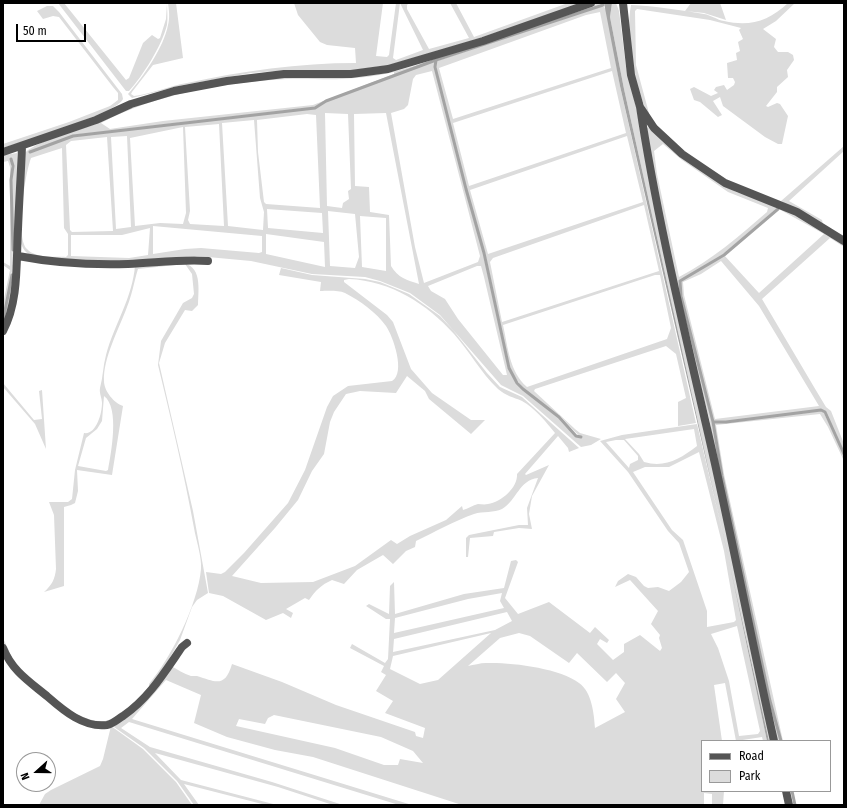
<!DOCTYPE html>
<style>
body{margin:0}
#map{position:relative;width:847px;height:808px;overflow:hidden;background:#fff;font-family:"Fira Sans Condensed",sans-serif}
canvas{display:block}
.frame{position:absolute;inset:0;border:4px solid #000;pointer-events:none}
.legend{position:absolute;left:701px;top:740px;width:130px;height:52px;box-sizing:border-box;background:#fff;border:1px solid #999;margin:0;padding:5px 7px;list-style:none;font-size:12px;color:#000}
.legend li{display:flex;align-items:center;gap:8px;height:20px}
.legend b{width:20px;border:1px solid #999}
.north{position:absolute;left:16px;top:752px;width:40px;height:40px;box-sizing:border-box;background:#fff;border:1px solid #999;border-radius:50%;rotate:249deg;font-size:11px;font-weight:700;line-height:16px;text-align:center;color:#000}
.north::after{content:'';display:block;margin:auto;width:14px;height:18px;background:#000;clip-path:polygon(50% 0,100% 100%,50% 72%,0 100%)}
.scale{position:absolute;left:16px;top:24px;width:70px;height:18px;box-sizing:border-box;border:2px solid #000;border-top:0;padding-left:5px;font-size:12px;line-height:14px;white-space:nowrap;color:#000;-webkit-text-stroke:3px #fff;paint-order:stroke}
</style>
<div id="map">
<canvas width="847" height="808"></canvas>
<div class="frame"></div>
<ul class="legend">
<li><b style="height:5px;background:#555"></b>Road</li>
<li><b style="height:11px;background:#dcdcdc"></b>Park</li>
</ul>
<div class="north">N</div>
<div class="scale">50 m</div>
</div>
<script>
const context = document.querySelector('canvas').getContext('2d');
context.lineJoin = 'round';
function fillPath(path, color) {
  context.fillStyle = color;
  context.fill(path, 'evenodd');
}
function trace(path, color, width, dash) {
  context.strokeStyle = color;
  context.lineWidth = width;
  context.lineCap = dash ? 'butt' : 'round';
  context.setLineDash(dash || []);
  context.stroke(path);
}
fillPath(new Path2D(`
 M58 3H64L126 80 129 78 143 43 152 35 158 39 160 38 166 19 167 3C167 10 168 18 167 25 162 45 143 76 129 91H126Z
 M168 3H176L183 58 153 65 132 92 131 94 134 96C151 94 169 86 187 83 242 71 299 63 356 63L355 48 327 45 320 42 298 15 294 3H383L376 56 387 57 389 55 396 3H409L407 5V9L429 49 469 38 450 3H456L474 37 568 3H583L474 40 389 65 354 70H288L251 73 183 85 132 98 128 94C143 77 164 47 168 25 170 18 169 10 168 3ZM400 3 423 50 396 60 393 58Z
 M599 3H604L436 60 326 101 315 107 73 135 30 152 73 137 315 108 326 102 435 61V67L465 189 483 253 508 368 517 384 523 390 559 417 576 436 583 438C573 432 568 423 559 415 540 400 520 391 510 368L485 253 466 189 436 67 437 61 603 6 607 11 620 86 696 423 678 426V402L686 398 676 354 666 346 535 389 534 391 575 429 580 433 601 439 591 445 581 447 523 396 501 385 440 315 410 293 380 281 365 277 312 274 251 261 197 256 131 262 41 258C34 257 27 255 23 248 13 231 24 175 24 154 32 143 76 130 90 126 108 120 125 109 143 103 179 91 219 83 258 79 304 75 350 81 396 71 420 65 444 56 468 48 512 34 555 19 599 3ZM600 12 611 68 453 119 439 68 586 15ZM432 71 480 256 478 262 424 283 415 247 391 113 404 109 408 105 413 79 416 75ZM612 71 626 133 469 186 453 123ZM394 72V74L313 105 163 121 110 129 101 123C155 94 227 82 287 79 306 78 324 80 342 79 360 78 376 76 394 72ZM325 113 348 114 351 189 348 191 349 199 343 203 342 208 327 206ZM386 113 419 284C407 280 398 278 391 266L389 215 370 212 369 187 355 186 354 114ZM307 114 316 115 320 208 266 204 264 202 258 152 257 120ZM254 120 260 198 264 212 263 230 228 226 222 123ZM219 124 224 226 190 224 188 220 190 211 185 127ZM183 127 186 213 183 224 160 223 135 226 130 138ZM127 136 131 227 116 229 111 137ZM627 136 643 202 488 254 470 190ZM107 137 113 231 72 232 70 230 66 145 71 141ZM62 148 64 228 68 234V255L66 257C55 256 36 259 27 249 15 237 25 174 31 158ZM644 205 659 271 502 322 490 262 493 258ZM267 209 322 213 323 233 268 228ZM328 211 355 214 359 257 355 268 330 266ZM360 216 386 218V271L362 267ZM153 226 262 236V252L259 253 201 248 185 249 153 254ZM150 228 148 255 129 258 71 256V235H122ZM266 234 324 242 325 267 266 254ZM477 266H481L484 277 507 375H503L458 319 445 299 431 291 428 286ZM655 275H660L671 328 667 339 527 387C509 371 508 347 503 325Z
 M612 3H616L619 11 626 67 636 107 772 741H769L624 89 610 17Z
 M691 3H720L726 20 704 13 685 11Z
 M788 3H795L776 21 763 29 776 39 774 47 778 52H788L793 55 794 60 787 70 788 77 777 87V92L766 106 768 107 777 103 780 104 788 116 782 144H778L765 137 723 106 720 97 713 101 722 115 718 117 700 102 694 100 690 89 694 87 711 96 718 93 714 90 716 87 724 85 727 90 734 85 735 82 733 78H728L727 63 737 60 736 53 740 51 738 42 743 39 739 30 741 28 710 20 637 9 635 11 636 65 650 117C634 90 625 36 631 5 655 6 680 10 704 14 711 15 717 20 724 21 750 27 769 21 788 3Z
 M47 6H53L59 12 122 94 123 99C118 113 21 142 3 148V144L69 122 110 106 118 100V93L113 87 59 17 53 16 43 19 37 11Z
 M649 127 736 192 787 209 844 242V247L830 238 762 299 814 387 826 407 831 411 844 444V452L825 412 821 410 726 422 713 421 682 295 681 281 724 255 759 293 824 234 777 208 723 254 679 281 681 296 712 422 721 476 769 701 780 741H777L712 436 710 422 679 298 653 170 647 128ZM663 144 682 160 728 192 768 208 767 212C739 236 712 260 679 277L657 174 654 151ZM721 261 759 306 819 406 715 419 684 295 683 282 701 274Z
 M844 146V151L789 201 822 220 823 224 781 201Z
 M17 153 16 257 9 311 4 322 14 266 12 180 14 166 11 159 13 266 3 318V304L10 270 3 265V262L10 266V167L8 161 3 162V155Z
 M173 262C202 261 199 283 198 305L192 311 185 310 165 343 159 363 193 511 208 593 197 600 192 607 180 640 160 675 141 698 112 720C101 725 88 721 77 716 63 710 27 680 17 668 11 661 3 648 3 638L14 662 19 668C37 685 81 729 109 720 124 714 138 699 149 687V684C171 658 198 604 201 569 202 557 196 540 194 528 184 473 171 419 158 365L161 341 183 303 192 298 194 294 192 274 185 264 138 269C134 282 132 295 127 307 119 329 103 358 104 381 104 391 114 403 123 406L112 475 77 470 78 491 75 503 71 505 64 507V586L44 592C52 585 55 579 56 569L54 515 49 502H68L72 499 75 470 84 433C96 435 102 414 102 403 102 398 99 393 100 388 103 377 103 366 106 355 114 325 133 297 135 265ZM104 396C120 408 111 453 108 470L106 471 78 466 86 438 97 429 102 421Z
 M281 268 312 275 365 279 380 282 409 294 440 316 453 330 487 373 500 387 522 397 579 448 569 452 568 448 558 436 525 474 526 475 549 465 532 496 529 514 532 529 519 528 494 532 493 536 470 538 468 557H466V538L469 535 519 525H528L527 508 538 478C519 480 517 500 502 509 494 513 483 511 474 514 454 521 435 532 416 541L415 547 406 551 393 564 383 555 357 570 344 584 332 580C321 585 316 590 309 600L305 598 286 609 293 613 291 618 283 613 266 620 223 596 209 593 206 572 221 574 225 572 244 553 288 503 305 470 327 407 333 396 348 386 392 381C406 373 393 336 386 326 377 313 359 300 345 293 338 290 327 291 320 291L321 282 279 275ZM349 279C391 281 427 304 454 334 470 352 481 373 498 389 506 396 513 397 522 401 534 407 547 423 555 433L517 474C518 488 501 502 488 504 484 505 481 504 478 504 473 505 468 509 463 510L462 506 446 520 410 536 397 544 391 540 355 566 313 582 261 583 232 576 275 528 298 500 312 471 324 454 330 422 334 412 346 394 360 391 396 393 407 376 425 391 429 399 471 434 485 420H471L432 393 411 369 393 322 387 315 344 282V280Z
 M3 383 34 420 42 419 39 391 42 390 46 449 35 424 3 387Z
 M821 411 824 413 844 455V461L828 427 820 414 716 425 724 474 783 741H781L771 701 723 476 713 423H726Z
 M697 424 726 547 767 741H763L762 737 736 741 725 683 714 685 722 741H702V791H724L723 805H712V794L704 793V805H462L313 757 275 750 227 737 194 723 201 695 166 680 132 719 412 805H399L129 722 121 728 150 747 272 782 343 805H333L278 787 155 753 181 780 277 805H266L184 784 199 805H194L177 781 144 748 114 727 171 666C177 669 184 674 191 676 192 676 196 676 197 676 216 682 225 688 232 664L282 682 336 705 415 732 416 736 423 738 425 728 385 713 393 701 376 691 386 675 381 672 384 666 350 648 352 644 385 663 388 659 390 619H386L366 606 369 604 389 614 390 586 394 582 395 614 464 594 504 588 511 561 516 560 518 562 505 598 518 614 549 602 590 633 595 627 609 640 607 643 600 639 597 644 613 660 624 652V644L640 635 660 651 662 648 659 638 660 635 651 624 658 611 630 580 615 587 618 581 628 574 636 577 644 586 648 588 658 587 669 591 681 582 689 572 679 543 668 531 628 472 600 441 622 435ZM694 429 697 446C680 459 665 468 644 462L639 454 625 439ZM616 440H624L638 456V460L630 464 629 468 606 442ZM699 452 724 551 736 620 734 622 707 627V611L683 540 672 530 633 472 645 467H669ZM502 593 500 601 504 608 394 633 395 618 468 599ZM507 612 512 621 495 630 393 652 394 639ZM737 626 760 731 758 734 739 736 729 681 718 648 711 634ZM491 633 438 680 420 684 390 669 393 656ZM519 633 530 636 569 663 577 653 607 682 616 673 625 683 616 699 625 712 595 728C594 714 592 692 579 683 560 668 510 662 486 663 480 663 474 665 468 666L500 638ZM274 715 381 737 413 751 423 763 400 759 398 765H384L335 748 236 726 239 719 265 724 268 718Z
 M111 726 143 749 176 782 192 805H39L45 794 51 790 100 766 103 759Z`), '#dcdcdc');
fillPath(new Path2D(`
 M604 3H612L610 17 624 89 769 741H767L726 547 620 86Z`), '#a3a3a3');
trace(new Path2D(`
 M436 60 435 67 466 189 484 253 509 368 517 383 523 389 559 417 576 436 581 437
 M30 152 73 136 315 108 326 101 436 60 603 5
 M11 159 13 166 11 180 13 250
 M778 209 724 255 680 281 681 296 713 422 722 476 770 701 781 741
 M3 321 12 275
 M713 422H726L821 410 825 412 844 454
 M792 791 795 805`), '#a3a3a3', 3);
trace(new Path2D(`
 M623 3 631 75 640 107 654 128 682 154 725 183 797 212 844 241
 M640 107C656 212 681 316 705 420 730 526 750 634 774 741
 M3 152 96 120 131 104 174 91 227 81 284 74H351L388 69 483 41 591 3
 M18 256C54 263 92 265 128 264 155 263 181 259 208 261
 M3 331C19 301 16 263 18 229 19 202 21 174 22 146
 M3 648C12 671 30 682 48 697 64 711 84 728 107 725 113 724 118 719 123 716 149 698 164 673 182 647L187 643
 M786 791 789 805`), '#555', 8);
</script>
